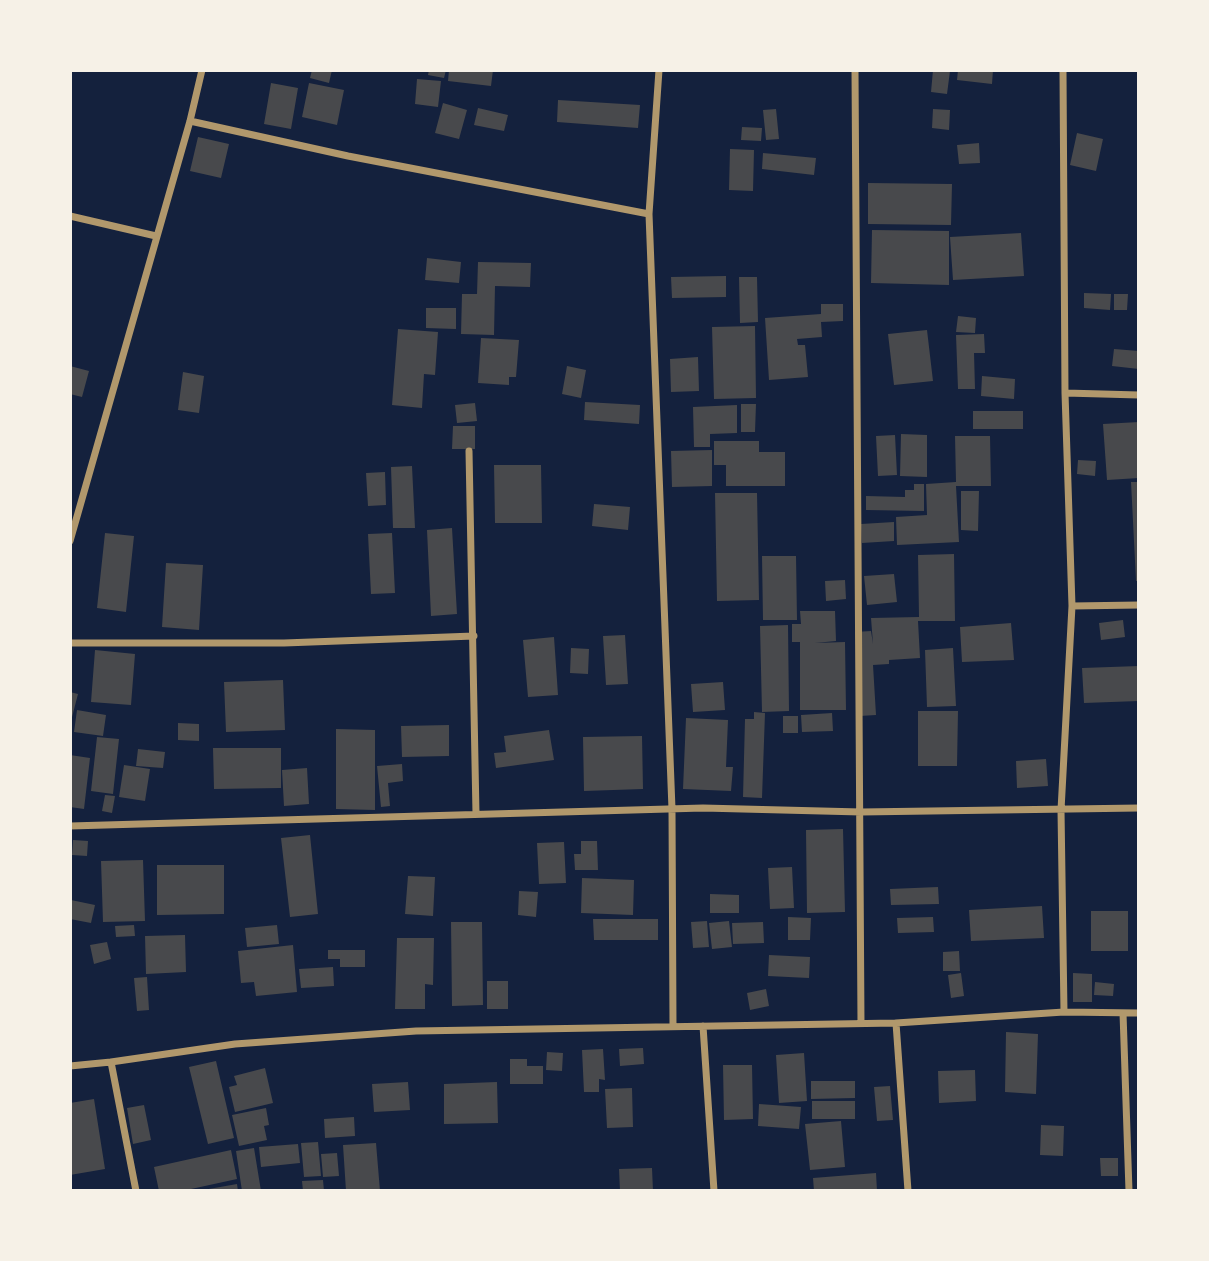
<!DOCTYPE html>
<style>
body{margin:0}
#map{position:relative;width:1209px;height:1261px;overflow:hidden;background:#14213d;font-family:"DejaVu Sans",sans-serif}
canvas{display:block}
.frame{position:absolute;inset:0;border:72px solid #f6f1e7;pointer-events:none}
</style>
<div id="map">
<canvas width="1209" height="1261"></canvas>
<div class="frame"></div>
</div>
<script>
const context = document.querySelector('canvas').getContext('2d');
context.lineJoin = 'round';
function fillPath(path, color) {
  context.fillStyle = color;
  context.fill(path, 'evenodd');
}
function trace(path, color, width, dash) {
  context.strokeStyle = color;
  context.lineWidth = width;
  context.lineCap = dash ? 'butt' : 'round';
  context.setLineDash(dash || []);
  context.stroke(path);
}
fillPath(new Path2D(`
 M312 70H332L329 83 310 78Z
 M429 70H446L444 78 428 75Z
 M449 70H493L491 86 448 81Z
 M933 70 950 71 947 94 931 92Z
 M958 70H993L992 84 957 80Z
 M417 79 441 81 438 107 415 104Z
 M271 83 298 88 291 129 264 124Z
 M309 83 344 90 337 125 302 117Z
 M558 100 640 105 638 128 557 122Z
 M443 103 467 110 459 139 435 133Z
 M478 108 508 115 504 131 474 125Z
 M776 109 779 139 766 140 763 110Z
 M933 109 950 110 949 130 932 128Z
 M742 127 762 128 761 141 741 140Z
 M1077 133 1103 139 1096 171 1070 165Z
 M198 137 229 144 221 178 190 171Z
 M979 143 980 163 959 164 957 145Z
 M730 149 754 150 753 191 729 190Z
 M763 153 816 158 814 175 762 169Z
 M868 183 952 184 951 225 868 224Z
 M872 230 949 231V285L871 283Z
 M1021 233 1024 276 953 280 950 237Z
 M427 258 461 262 459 283 425 280Z
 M478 262 531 263 530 287 495 286 494 335 461 334 462 294H477Z
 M726 276V297L672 298 671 277Z
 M739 277H757L758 322 740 323Z
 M1084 293 1111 294 1110 310 1084 308Z
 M1114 294H1128L1127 310H1114Z
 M821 304H843V321L821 322 822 337 797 339 798 345H805L808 377 769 380 765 318 821 314Z
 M426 308H456V329L426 328Z
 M958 316 976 318 975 333 956 332Z
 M755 326 756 398 714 399 712 327Z
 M398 329 438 332 435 375 424 374 422 408 392 405Z
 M927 330 933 381 894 385 888 334Z
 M984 334 985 353H974L975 389H958L956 335Z
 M481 338 519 340 516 377H509V385L478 383Z
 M1114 349 1139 351V369L1112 366Z
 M698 357 699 391 671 392 670 359Z
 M70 366 89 371 82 397 70 394Z
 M567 366 586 370 581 398 562 394Z
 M183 372 204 376 199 413 178 410Z
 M982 376 1015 379 1014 399 981 396Z
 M585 402 640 405 639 424 584 420Z
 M475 403 477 421 457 423 455 405Z
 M741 404H756L755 432H741Z
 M737 405V433L710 434V447H694L693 407Z
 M973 411H1023V429H973Z
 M1139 422V478L1107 480 1103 424Z
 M453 426H475V449H452Z
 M901 434 927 435V477L900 476Z
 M895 435 897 475 878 476 876 436Z
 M955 436H990L991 486H956L959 542 897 545 896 517 927 515 926 484 956 482Z
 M714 441H759V452H785V486H726V465H714Z
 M712 450V486L672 487 671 451Z
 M1078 460 1096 461 1095 476 1077 474Z
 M494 465H541L542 523H495Z
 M412 466 415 528H393L391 467Z
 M385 472 386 505 368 506 366 473Z
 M1131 482H1139V581H1136Z
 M914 484H924V511L866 510V496L905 497V490H914Z
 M961 491H979L978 531 961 530Z
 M715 493H757L759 600 717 601Z
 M594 504 630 507 628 530 592 526Z
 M894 522V541L862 543 861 524Z
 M452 528 457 614 431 616 427 530Z
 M105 533 134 536 126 612 97 608Z
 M392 533 395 593 371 594 368 534Z
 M954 554 955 621H918L920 658 889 660V664L873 665 876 715 860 716 855 632 871 631 873 644 871 618 919 617 918 555Z
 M762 556H796L797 620H763Z
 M166 563 203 565 199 630 162 627Z
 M894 574 897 602 867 605 864 576Z
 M845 580 846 599 826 601 825 581Z
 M800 611H835L836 641 815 643 845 642 846 710H800V642H792V624H801Z
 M1123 620 1125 637 1101 640 1099 623Z
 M1011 623 1014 660 962 662 960 627Z
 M788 625 789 711 762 712 760 626Z
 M625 635 628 684 606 685 603 636Z
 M554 637 558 695 528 697 523 640Z
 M571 648 589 649 588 674 570 673Z
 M953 648 956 706 927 707 925 650Z
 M95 650 135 654 131 705 91 702Z
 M1139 666V701L1084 703 1082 668Z
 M283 680 285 730 226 732 224 682Z
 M723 682 725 710 693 712 691 684Z
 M70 692 78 694 71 721H70Z
 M77 710 106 715 103 736 74 732Z
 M918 711H958L957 766H918Z
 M754 712 765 713 762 798 743 797 745 719H754Z
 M832 713 833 731 802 732 801 715Z
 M783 716H798V733H783Z
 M686 718 728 720 726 767H733L731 791 683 789Z
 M178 723 199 724V741L178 740Z
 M449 725V756L402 757 401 726Z
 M336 729 375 730V810L336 809Z
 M549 730 554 760 496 768 494 753 506 752 504 736Z
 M642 736 643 789 584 791 583 737Z
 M97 737 119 739 113 794 91 791Z
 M213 748H281V788L214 789Z
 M138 749 165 752 163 768 136 766Z
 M70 755 90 758 84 809 70 807Z
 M1046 759 1048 786 1017 788 1016 761Z
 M402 764 403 781 388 783 390 806 381 807 377 766Z
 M124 765 150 769 145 801 119 797Z
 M307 768 309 804 284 806 282 770Z
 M105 795 115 796 112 813 102 811Z
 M843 829 845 912 807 913 806 830Z
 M310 835 318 914 290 917 281 838Z
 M73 840 88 841 87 856 72 855Z
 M581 841H597L598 870H575L574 854H581Z
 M564 842 566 883 539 884 537 843Z
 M143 860 145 921 103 922 101 861Z
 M157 865H224V914L157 915Z
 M792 867 794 908 770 909 768 868Z
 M408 876 435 877 433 916 405 914Z
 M582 878 634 880 633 915 581 913Z
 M938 887 939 904 891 905 890 889Z
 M519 891 538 892 536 917 518 915Z
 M710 894 739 895V913H710Z
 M71 900 95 905 91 923 70 919Z
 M1042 906 1044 938 971 941 969 910Z
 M1091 911H1128V951H1091Z
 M788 917 811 918 810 940H788Z
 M933 917 934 932 898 933 897 918Z
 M593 919H658V940H594Z
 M707 921 709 947 693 948 691 922Z
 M729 921 732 947 712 949 709 923Z
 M451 922H482L483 1005 452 1006Z
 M763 922 764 943 733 944 732 923Z
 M134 925 135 936 116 937 115 926Z
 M277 925 279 944 247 947 245 928Z
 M185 935 186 972 146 974 145 936Z
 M397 938H434L433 985 425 984V1009H395Z
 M107 942 111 959 94 964 90 945Z
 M293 945 297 992 256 996 254 982 241 983 238 951Z
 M328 950H365V967H340V959H328Z
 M959 951 960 971H943V952Z
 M769 955 810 957 809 978 768 976Z
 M333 967 334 986 301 988 299 969Z
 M961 973 964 996 951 998 948 975Z
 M1073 973 1092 974V1002H1073Z
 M147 977 149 1010 137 1011 134 978Z
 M487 981H508V1009H487Z
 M1095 982 1114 984 1113 996 1094 995Z
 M766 989 769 1006 750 1010 747 993Z
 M1006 1032 1038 1034 1036 1094 1005 1092Z
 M643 1048 644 1064 620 1066 619 1049Z
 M603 1049 605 1080 599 1079V1092H584L582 1050Z
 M547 1052 563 1053 562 1071 546 1070Z
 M804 1053 807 1101 779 1103 776 1055Z
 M510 1059H527V1066H543V1084H510Z
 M216 1061 234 1138 208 1144 189 1067Z
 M723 1065H752L753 1119 724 1120Z
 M265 1068 273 1103 235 1112 229 1087 237 1085 234 1076Z
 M975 1070 976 1101 939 1103 938 1071Z
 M811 1081H855V1098L811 1099Z
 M408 1082 410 1110 374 1112 372 1084Z
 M497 1082 498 1123 444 1124V1084Z
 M890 1086 893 1120 877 1121 874 1087Z
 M632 1088 633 1127 607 1128 605 1089Z
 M94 1099 105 1169 70 1175V1103Z
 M812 1101H855V1119H812Z
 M759 1104 801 1107 799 1129 758 1126Z
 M144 1105 151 1140 133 1144 127 1108Z
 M266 1108 269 1125 264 1126 267 1140 239 1146 232 1115Z
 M354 1117 355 1136 325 1138 324 1119Z
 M841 1121 845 1167 810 1170 805 1124Z
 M1041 1125 1064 1126 1063 1156 1040 1155Z
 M318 1142 321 1176 304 1177 301 1143Z
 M376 1143 380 1191H346L343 1145Z
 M298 1144 300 1163 261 1167 259 1147Z
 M254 1148 261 1191H242L236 1151Z
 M231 1150 237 1179 182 1191H159L154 1167Z
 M337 1153 339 1176 323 1177 321 1154Z
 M1100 1158H1118V1176H1101Z
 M652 1168 653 1191H620L619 1169Z
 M876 1173 877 1191H814L813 1178Z
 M323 1180 324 1191H303L302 1181Z
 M237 1184 238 1191H203V1190Z`), '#48494c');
trace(new Path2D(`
 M659 70 649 214 672 809 673 1026
 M855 70 861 1023
 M1063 70 1065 393 1072 606 1061 810 1064 1012
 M190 121 348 156 649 214
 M70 216 156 236
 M1065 393 1139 395
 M469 451 476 814
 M70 541 190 121 202 70
 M1072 606 1139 605
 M70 643H284L474 636
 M70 826 703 808 861 812 1139 808
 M1123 1013 1129 1191
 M896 1023 908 1191
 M703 1026 714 1191
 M111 1062 136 1191
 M70 1066 111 1062 235 1044 416 1031 896 1023 1064 1012 1139 1013`), '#b1986c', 7);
</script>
